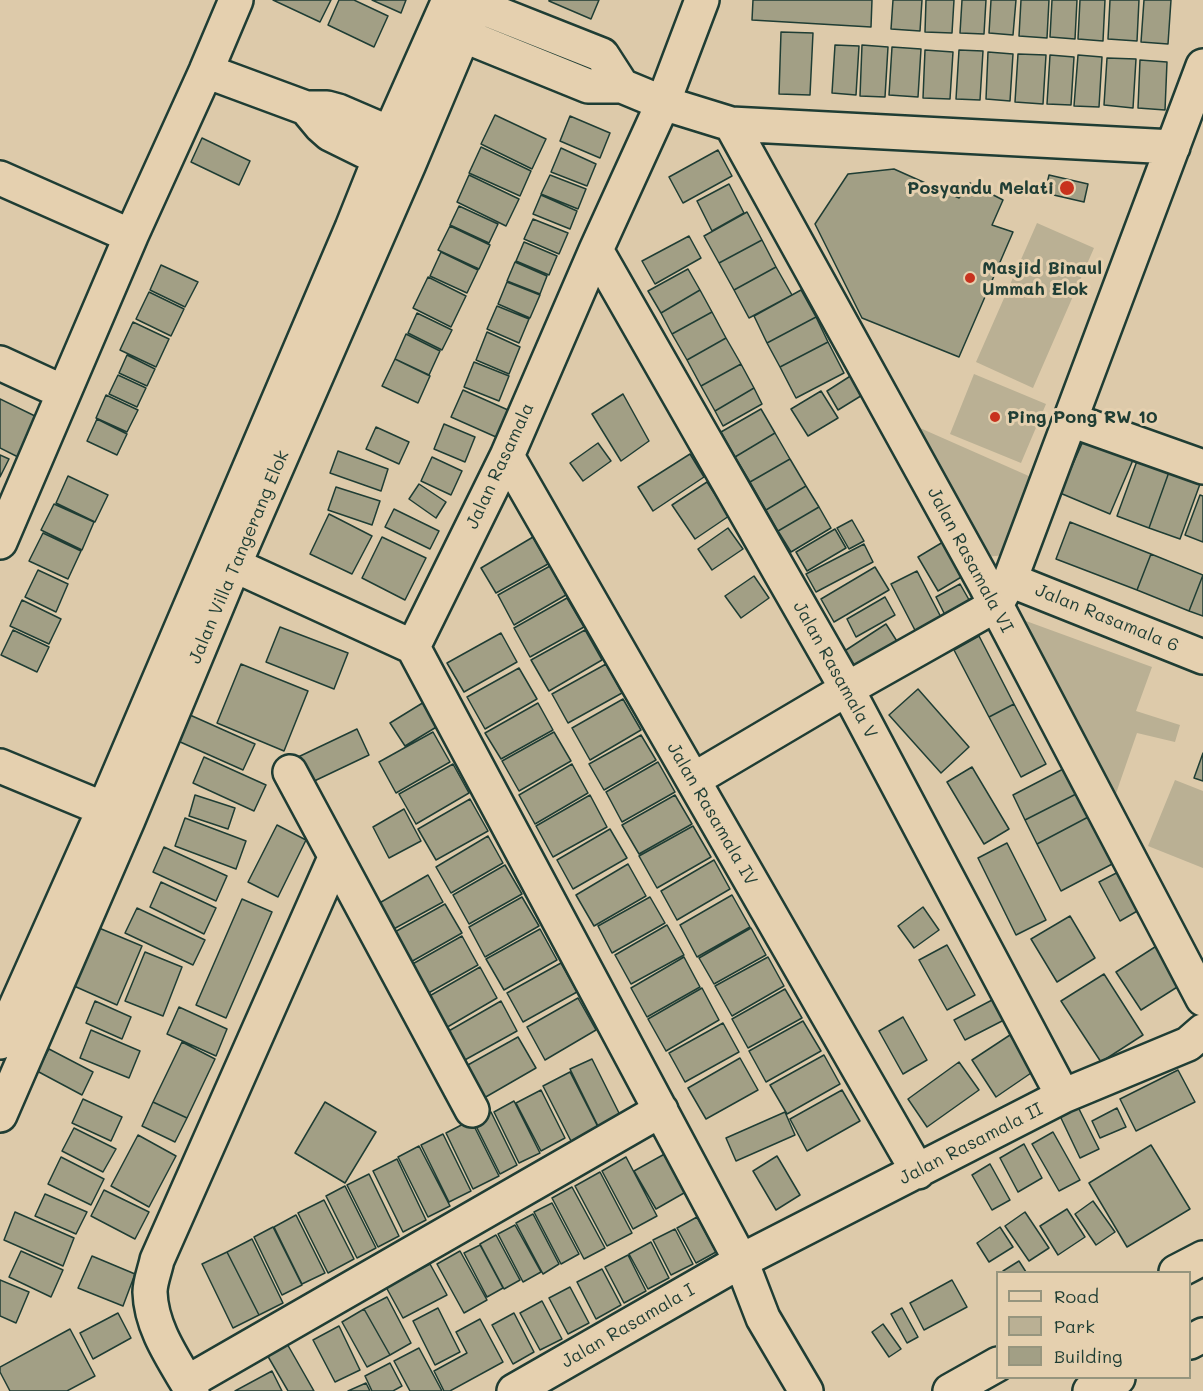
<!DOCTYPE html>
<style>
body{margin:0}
#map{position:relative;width:1203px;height:1391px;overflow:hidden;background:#ddcaaa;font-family:Mali,sans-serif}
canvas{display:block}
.legend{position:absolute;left:996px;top:1271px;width:195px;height:108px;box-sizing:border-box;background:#e5d0af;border:2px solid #96957e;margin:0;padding:8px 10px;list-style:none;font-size:18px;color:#1f3d34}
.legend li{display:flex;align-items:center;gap:12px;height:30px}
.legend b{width:30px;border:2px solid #96957e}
</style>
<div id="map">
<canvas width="1203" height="1391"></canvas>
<ul class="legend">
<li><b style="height:8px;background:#e5d0af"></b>Road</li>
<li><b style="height:16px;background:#bab094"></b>Park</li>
<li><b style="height:16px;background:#a29f85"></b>Building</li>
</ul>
</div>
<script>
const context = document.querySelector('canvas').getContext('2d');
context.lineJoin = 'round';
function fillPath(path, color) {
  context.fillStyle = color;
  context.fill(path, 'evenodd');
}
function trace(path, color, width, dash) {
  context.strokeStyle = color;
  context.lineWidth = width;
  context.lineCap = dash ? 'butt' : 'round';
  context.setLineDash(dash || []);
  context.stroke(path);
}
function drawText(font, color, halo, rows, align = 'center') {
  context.font = font + ' Mali,sans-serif';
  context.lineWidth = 6;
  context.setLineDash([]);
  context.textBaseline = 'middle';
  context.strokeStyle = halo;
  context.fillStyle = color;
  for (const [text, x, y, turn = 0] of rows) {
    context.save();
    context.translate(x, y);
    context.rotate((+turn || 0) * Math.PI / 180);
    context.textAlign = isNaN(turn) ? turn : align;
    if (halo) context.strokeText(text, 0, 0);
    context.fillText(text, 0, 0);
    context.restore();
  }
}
fillPath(new Path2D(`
 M1037 223 1094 248 1033 388 976 362Z
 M974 374 1046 404 1021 463 950 434Z
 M920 428 1031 477 1007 555 984 557Z
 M1015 617 1152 667 1136 711 1180 725 1175 742 1137 733 1113 802Z
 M1175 780 1203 791V868L1148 846Z`), '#bab094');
const building = new Path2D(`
 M273 0H331L320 22Z
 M339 0H354L388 16 374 47 328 25Z
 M372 0H406L401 13Z
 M549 0H599L591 19 549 1Z
 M753 0H872L871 27 752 20Z
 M893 0H922L920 31 891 29Z
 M926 0H954L952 33 925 32Z
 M962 0H986L984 34 960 33Z
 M991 0H1016L1013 35 989 33Z
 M1021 0H1049L1047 38 1019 36Z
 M1052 0H1077L1075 39 1050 37Z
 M1080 0H1105L1103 41 1078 39Z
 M1110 0H1139L1137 41 1108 39Z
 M1144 0H1171L1168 44 1141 42Z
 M781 32 813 33 810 95 779 94Z
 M835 45 859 46 856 95 832 93Z
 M862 45 888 47 885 97 860 96Z
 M892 47 921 49 918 97 889 95Z
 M925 50 953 52 950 99 923 98Z
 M959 50 983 51 980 100 956 99Z
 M988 52 1013 54 1010 101 986 99Z
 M1018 54 1046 55 1043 104 1015 102Z
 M1050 55 1074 57 1071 105 1047 104Z
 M1078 55 1102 57 1099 107 1074 106Z
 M1107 58 1136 59 1133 108 1104 105Z
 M1140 60 1167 62 1165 110 1138 108Z
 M495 115 546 139 532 169 481 144Z
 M570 116 610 133 600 158 560 141Z
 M202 138 250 161 239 185 191 162Z
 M481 147 531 171 520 196 469 173Z
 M561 148 596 164 587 186 551 172Z
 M718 150 732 176 683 203 669 177Z
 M894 169 959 198 970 183 1003 200 992 225 1013 232 959 357 862 318 815 224 848 174Z
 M469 175 519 199 506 226 457 202Z
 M550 175 586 189 578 209 541 194Z
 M1049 175 1088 184 1084 202 1045 193Z
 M729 184 744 213 712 231 697 201Z
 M541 195 577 211 570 229 533 214Z
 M459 206 498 224 489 243 450 225Z
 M747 212 762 240 719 263 704 236Z
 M533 219 568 233 559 254 524 239Z
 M450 226 490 245 479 269 438 250Z
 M689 236 701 258 655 284 642 261Z
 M762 240 776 267 734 290 719 263Z
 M524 242 557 256 549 275 516 261Z
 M441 252 478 270 467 293 430 276Z
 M515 262 547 276 540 294 507 281Z
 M161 265 198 282 185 307 150 290Z
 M776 267 792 295 749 318 734 290Z
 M688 269 700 290 661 313 648 291Z
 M428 277 466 296 451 327 413 308Z
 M507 282 540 295 530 318 498 304Z
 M700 290 712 312 672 334 661 313Z
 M801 290 816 317 767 343 754 316Z
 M149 292 184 309 171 336 136 319Z
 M497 306 529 319 519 343 487 329Z
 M712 312 726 338 687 360 672 334Z
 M417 313 452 330 442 350 408 333Z
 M816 317 828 342 780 367 767 343Z
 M133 322 169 339 156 367 120 350Z
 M487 332 520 347 509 374 476 360Z
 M406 334 440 351 429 375 395 359Z
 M726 338 741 364 701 386 687 360Z
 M828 342 844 373 796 398 780 367Z
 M127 355 155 369 147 386 119 373Z
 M395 359 430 376 418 403 382 386Z
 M474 362 509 376 499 401 464 387Z
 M741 364 754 388 715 411 701 386Z
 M118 375 146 388 137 407 109 394Z
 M852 375 864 394 838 410 827 391Z
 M754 388 762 404 723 426 715 411Z
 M463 390 508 410 496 437 451 417Z
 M821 391 838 418 808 436 791 409Z
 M623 394 649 441 621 461 592 414Z
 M106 395 138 410 127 432 96 418Z
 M0 399 39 418 20 458 0 448Z
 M761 409 775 433 735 457 721 432Z
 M97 419 127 434 117 455 87 441Z
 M444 424 475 437 465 462 434 449Z
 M376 427 409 442 399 464 366 449Z
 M775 433 790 459 750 482 735 457Z
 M1084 439 1133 460 1110 514 1060 493Z
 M598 443 611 461 583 481 570 463Z
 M338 451 388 469 381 491 330 473Z
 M690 454 704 477 653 511 638 487Z
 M0 455 9 459 0 477Z
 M432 457 462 471 451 495 421 481Z
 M790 459 806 486 766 510 750 482Z
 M1137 461 1169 472 1149 528 1117 516Z
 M1169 472 1200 484 1180 539 1149 528Z
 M68 476 108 495 95 522 56 503Z
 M707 482 729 516 695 539 672 505Z
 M419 484 446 502 436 518 409 499Z
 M806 486 819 507 778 531 766 510Z
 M336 487 380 501 372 525 328 510Z
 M1200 495 1203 496V542L1185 535Z
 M54 504 94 522 82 550 41 530Z
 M819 507 831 528 791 552 778 531Z
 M394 509 439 531 430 549 385 527Z
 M329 514 372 536 352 574 310 554Z
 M852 520 864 541 849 549 837 528Z
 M1070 522 1151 554 1137 590 1056 559Z
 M728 528 743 549 712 570 698 549Z
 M835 529 846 548 807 571 796 552Z
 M43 533 81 551 68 579 29 561Z
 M382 537 426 558 405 600 362 578Z
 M533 537 548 564 496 593 481 568Z
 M943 542 963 576 938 591 918 557Z
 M864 544 873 562 816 592 806 574Z
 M1151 554 1203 575 1189 611 1137 590Z
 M550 566 566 595 514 625 498 595Z
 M875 567 889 590 834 622 821 599Z
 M38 570 68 584 56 612 25 597Z
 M917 571 944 623 918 636 891 584Z
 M1203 575V616L1189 611Z
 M754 576 769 598 741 618 725 596Z
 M960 584 972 605 947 619 936 597Z
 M885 597 895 615 856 637 847 619Z
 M567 598 584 627 530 657 514 628Z
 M22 600 61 619 49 644 10 626Z
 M886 624 900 646 857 673 843 652Z
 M280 627 348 653 334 689 266 662Z
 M13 630 49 647 37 672 1 655Z
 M585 630 602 660 549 691 531 660Z
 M501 633 517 662 464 692 447 663Z
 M979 636 1014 704 989 717 954 650Z
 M241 664 308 691 284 751 217 723Z
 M606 664 622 693 568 723 552 694Z
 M519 668 537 699 485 729 467 697Z
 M918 689 969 747 941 773 889 715Z
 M429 699 443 723 405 746 390 723Z
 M623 699 641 730 590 760 572 728Z
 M538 703 553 730 501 759 485 733Z
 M1014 704 1046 764 1021 777 989 717Z
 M190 715 255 744 243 770 178 741Z
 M357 729 369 755 308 784 296 758Z
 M433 732 450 762 396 793 379 762Z
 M554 732 571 761 519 791 502 761Z
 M641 735 656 760 604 790 589 764Z
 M1203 753V781L1194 778Z
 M204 757 266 785 254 811 193 783Z
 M658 762 675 792 622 822 606 792Z
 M453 764 469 793 416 824 399 794Z
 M572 764 588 793 535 824 519 795Z
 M972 767 1009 829 984 844 947 782Z
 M1067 767 1080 792 1025 820 1013 795Z
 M1080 792 1092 815 1037 844 1025 820Z
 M195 795 235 808 228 829 189 816Z
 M590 795 607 827 553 857 536 826Z
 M675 795 692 824 639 854 622 825Z
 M470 799 488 831 436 860 418 829Z
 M404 809 421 841 389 858 373 827Z
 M1092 815 1116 862 1061 891 1037 844Z
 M185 818 246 841 236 869 175 846Z
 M277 825 306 840 278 897 248 882Z
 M693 826 711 857 657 888 639 856Z
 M610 829 627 858 573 889 557 860Z
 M488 836 503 863 451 893 436 867Z
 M1007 843 1046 920 1016 935 978 858Z
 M164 847 227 876 216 901 153 872Z
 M714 860 730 889 677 920 661 891Z
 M628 864 646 896 594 926 576 895Z
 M505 865 522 894 469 924 453 895Z
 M1126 868 1146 906 1120 921 1099 882Z
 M428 875 443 902 390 931 376 905Z
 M161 882 216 908 204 934 150 907Z
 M732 895 750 927 697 957 680 925Z
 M522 897 539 926 485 957 469 927Z
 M650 897 665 923 612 953 598 926Z
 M242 899 272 912 226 1018 196 1005Z
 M445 904 462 933 409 963 393 933Z
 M923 907 939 930 914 948 898 926Z
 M137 908 205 940 193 965 125 933Z
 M1070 916 1095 958 1057 982 1031 939Z
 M667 925 684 955 631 984 615 955Z
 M99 928 142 946 117 1005 74 986Z
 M751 928 766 955 714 984 699 958Z
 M540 929 557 960 504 990 486 959Z
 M462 936 478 965 425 995 409 966Z
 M947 945 975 995 947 1010 919 960Z
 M1158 945 1182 984 1141 1010 1116 972Z
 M145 952 182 967 163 1016 125 1001Z
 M684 957 700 987 647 1017 631 988Z
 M768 957 784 986 732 1016 715 986Z
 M561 963 577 992 523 1022 507 993Z
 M480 967 497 998 444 1029 426 998Z
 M1104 974 1143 1035 1101 1062 1061 1001Z
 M702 988 719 1020 666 1051 648 1019Z
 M785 989 802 1018 748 1048 732 1019Z
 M578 998 596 1030 545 1060 527 1027Z
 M994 999 1004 1020 965 1040 954 1020Z
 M95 1001 131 1017 122 1039 86 1023Z
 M501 1001 517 1031 463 1061 447 1032Z
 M179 1007 227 1029 216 1056 167 1034Z
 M903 1017 927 1060 903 1074 879 1031Z
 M803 1021 821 1051 766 1082 749 1051Z
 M723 1023 739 1052 685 1082 669 1053Z
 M91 1030 140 1051 129 1078 80 1058Z
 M1010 1035 1034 1071 996 1097 972 1060Z
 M518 1037 536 1068 484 1098 466 1066Z
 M182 1042 215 1059 187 1118 153 1102Z
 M49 1049 93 1072 82 1095 37 1071Z
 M824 1055 840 1084 787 1114 770 1085Z
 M740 1058 758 1090 706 1119 688 1088Z
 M592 1059 620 1115 598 1126 570 1069Z
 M959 1062 979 1090 927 1127 908 1099Z
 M1178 1070 1195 1102 1136 1131 1120 1099Z
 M570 1072 599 1129 572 1143 543 1086Z
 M541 1090 565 1138 541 1151 516 1103Z
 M842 1090 860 1121 807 1151 790 1119Z
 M83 1099 122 1117 111 1141 72 1123Z
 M514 1101 540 1153 519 1163 494 1112Z
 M153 1102 187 1118 175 1142 142 1126Z
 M325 1102 376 1132 345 1183 295 1153Z
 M1078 1107 1099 1149 1080 1158 1060 1116Z
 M1117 1108 1126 1127 1100 1138 1092 1121Z
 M491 1112 517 1165 500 1174 474 1122Z
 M785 1112 795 1135 736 1161 726 1138Z
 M471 1120 499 1176 473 1189 446 1133Z
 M74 1128 116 1149 103 1172 62 1151Z
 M1053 1132 1080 1180 1059 1191 1032 1144Z
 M443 1134 471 1191 449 1202 421 1145Z
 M138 1135 176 1156 149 1207 111 1186Z
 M1024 1144 1042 1178 1018 1192 1000 1158Z
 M1151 1145 1190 1209 1127 1247 1089 1183Z
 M419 1146 450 1206 428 1217 398 1157Z
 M670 1151 691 1189 656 1209 634 1171Z
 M777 1156 800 1195 776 1210 753 1171Z
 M61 1157 104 1179 91 1205 48 1184Z
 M626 1157 657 1216 633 1229 602 1171Z
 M397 1159 426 1220 403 1232 373 1171Z
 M990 1164 1010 1200 992 1210 972 1175Z
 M600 1172 632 1233 607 1246 575 1186Z
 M369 1174 399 1236 378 1247 347 1185Z
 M345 1186 376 1248 357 1258 326 1196Z
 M572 1187 605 1248 584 1259 552 1198Z
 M104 1190 149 1212 135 1239 91 1216Z
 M45 1194 87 1212 76 1234 35 1216Z
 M324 1200 354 1259 328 1273 298 1213Z
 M1093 1201 1115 1232 1096 1245 1075 1214Z
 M552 1203 579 1254 561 1264 534 1212Z
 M1067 1209 1085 1237 1058 1255 1040 1226Z
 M15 1212 74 1238 63 1266 4 1240Z
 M1025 1212 1049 1248 1029 1261 1005 1226Z
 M533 1214 559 1264 543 1274 516 1223Z
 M296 1215 325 1273 302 1284 274 1227Z
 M697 1217 716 1252 696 1263 677 1228Z
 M515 1225 541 1272 523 1282 498 1234Z
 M273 1227 302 1285 282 1295 254 1237Z
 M1000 1227 1013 1247 989 1262 977 1243Z
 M675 1229 693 1264 671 1275 653 1240Z
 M496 1235 520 1280 504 1289 480 1244Z
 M252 1239 283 1303 259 1315 227 1252Z
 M651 1242 669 1278 648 1289 629 1254Z
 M480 1245 503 1288 487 1297 464 1253Z
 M21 1251 63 1270 51 1297 9 1277Z
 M460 1251 487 1300 464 1313 437 1264Z
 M227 1252 259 1315 233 1328 202 1264Z
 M628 1255 646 1291 624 1303 605 1267Z
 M92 1256 135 1274 123 1306 78 1288Z
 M1019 1261 1026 1272H1004L1003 1271Z
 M430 1264 447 1295 403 1318 386 1287Z
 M602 1269 621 1305 596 1319 577 1282Z
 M0 1280 29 1292 16 1323 0 1316Z
 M952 1280 967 1307 924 1330 910 1303Z
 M570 1287 589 1323 568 1334 549 1298Z
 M387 1297 411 1343 390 1355 364 1309Z
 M542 1301 562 1339 540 1350 520 1313Z
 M438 1308 460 1352 435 1365 413 1321Z
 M902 1308 918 1337 907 1343 891 1314Z
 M364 1309 390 1355 367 1367 342 1322Z
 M118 1313 131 1338 93 1359 80 1333Z
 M514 1313 534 1352 513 1364 492 1325Z
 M480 1319 503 1362 450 1391H444L434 1371 467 1353 456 1332Z
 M883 1324 901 1349 889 1357 872 1332Z
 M339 1326 360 1370 335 1382 313 1340Z
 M70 1329 95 1376 67 1391H10L0 1372V1367Z
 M286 1342 314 1391H288L266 1353Z
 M419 1348 442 1391H410L394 1361Z
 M390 1363 402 1386 393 1391H372L365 1376Z
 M272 1371 282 1391H235Z
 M366 1383 370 1391H348Z`);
fillPath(building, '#a29f85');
trace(building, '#1f3d34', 1.5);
const minor = new Path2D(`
 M463 0 602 55 622 86
 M445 28 588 86H622L663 103 731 124 1173 147
 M206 71 306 108H327L338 111 410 142
 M306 108 321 126 330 134 399 168
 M731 124 985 584 1203 999
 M0 178 131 236
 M596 250 847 689 1063 1096
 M0 363 63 392
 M1071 420 1203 467
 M507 456 918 1172
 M0 542 131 236 206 71 236 0
 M216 555 234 565 413 647
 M1010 580 1203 657
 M413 647 741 1261 763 1318 806 1391
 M413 647 507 456 596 250 663 103 702 0
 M0 766 104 809 123 818
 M290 772 472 1110
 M693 780 847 689 996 605 1010 580 1203 66
 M0 1042 104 809 352 228 390 133 449 0
 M0 1115 128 820 234 565 409 164 478 0
 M1176 1272 1203 1258
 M1190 1342 1203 1335
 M188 1382 661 1110
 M192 1391C175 1361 151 1329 150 1292 150 1282 155 1270 157 1260L335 858
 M514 1391 741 1261 1063 1096 1188 1044 1203 1031
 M950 1391 998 1364
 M1090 1391 1118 1378`);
trace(minor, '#1f3d34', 38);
trace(minor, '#e5d0af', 33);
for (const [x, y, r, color] of [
 [1067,188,8,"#c8321e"],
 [970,278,6,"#c8321e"],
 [995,417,6,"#c8321e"]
]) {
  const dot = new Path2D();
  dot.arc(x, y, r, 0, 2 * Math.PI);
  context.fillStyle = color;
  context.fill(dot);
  trace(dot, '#e5d0af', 2);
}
drawText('bold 18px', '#1f3d34', '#e5d0af', [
 ["Posyandu Melati",1054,188,"right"],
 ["Masjid Binaul",982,268],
 ["Ummah Elok",982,289],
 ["Ping Pong RW 10",1007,417]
], 'left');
drawText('18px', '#1f3d34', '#e5d0af', [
 ["Jalan Rasamala",500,466,-65],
 ["Jalan Villa Tangerang Elok",239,557,-67],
 ["Jalan Rasamala VI",970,560,62],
 ["Jalan Rasamala 6",1107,618,22],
 ["Jalan Rasamala V",835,670,61],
 ["Jalan Rasamala IV",712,814,60],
 ["Jalan Rasamala II",971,1144,-27],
 ["Jalan Rasamala I",628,1326,-30]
]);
</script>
